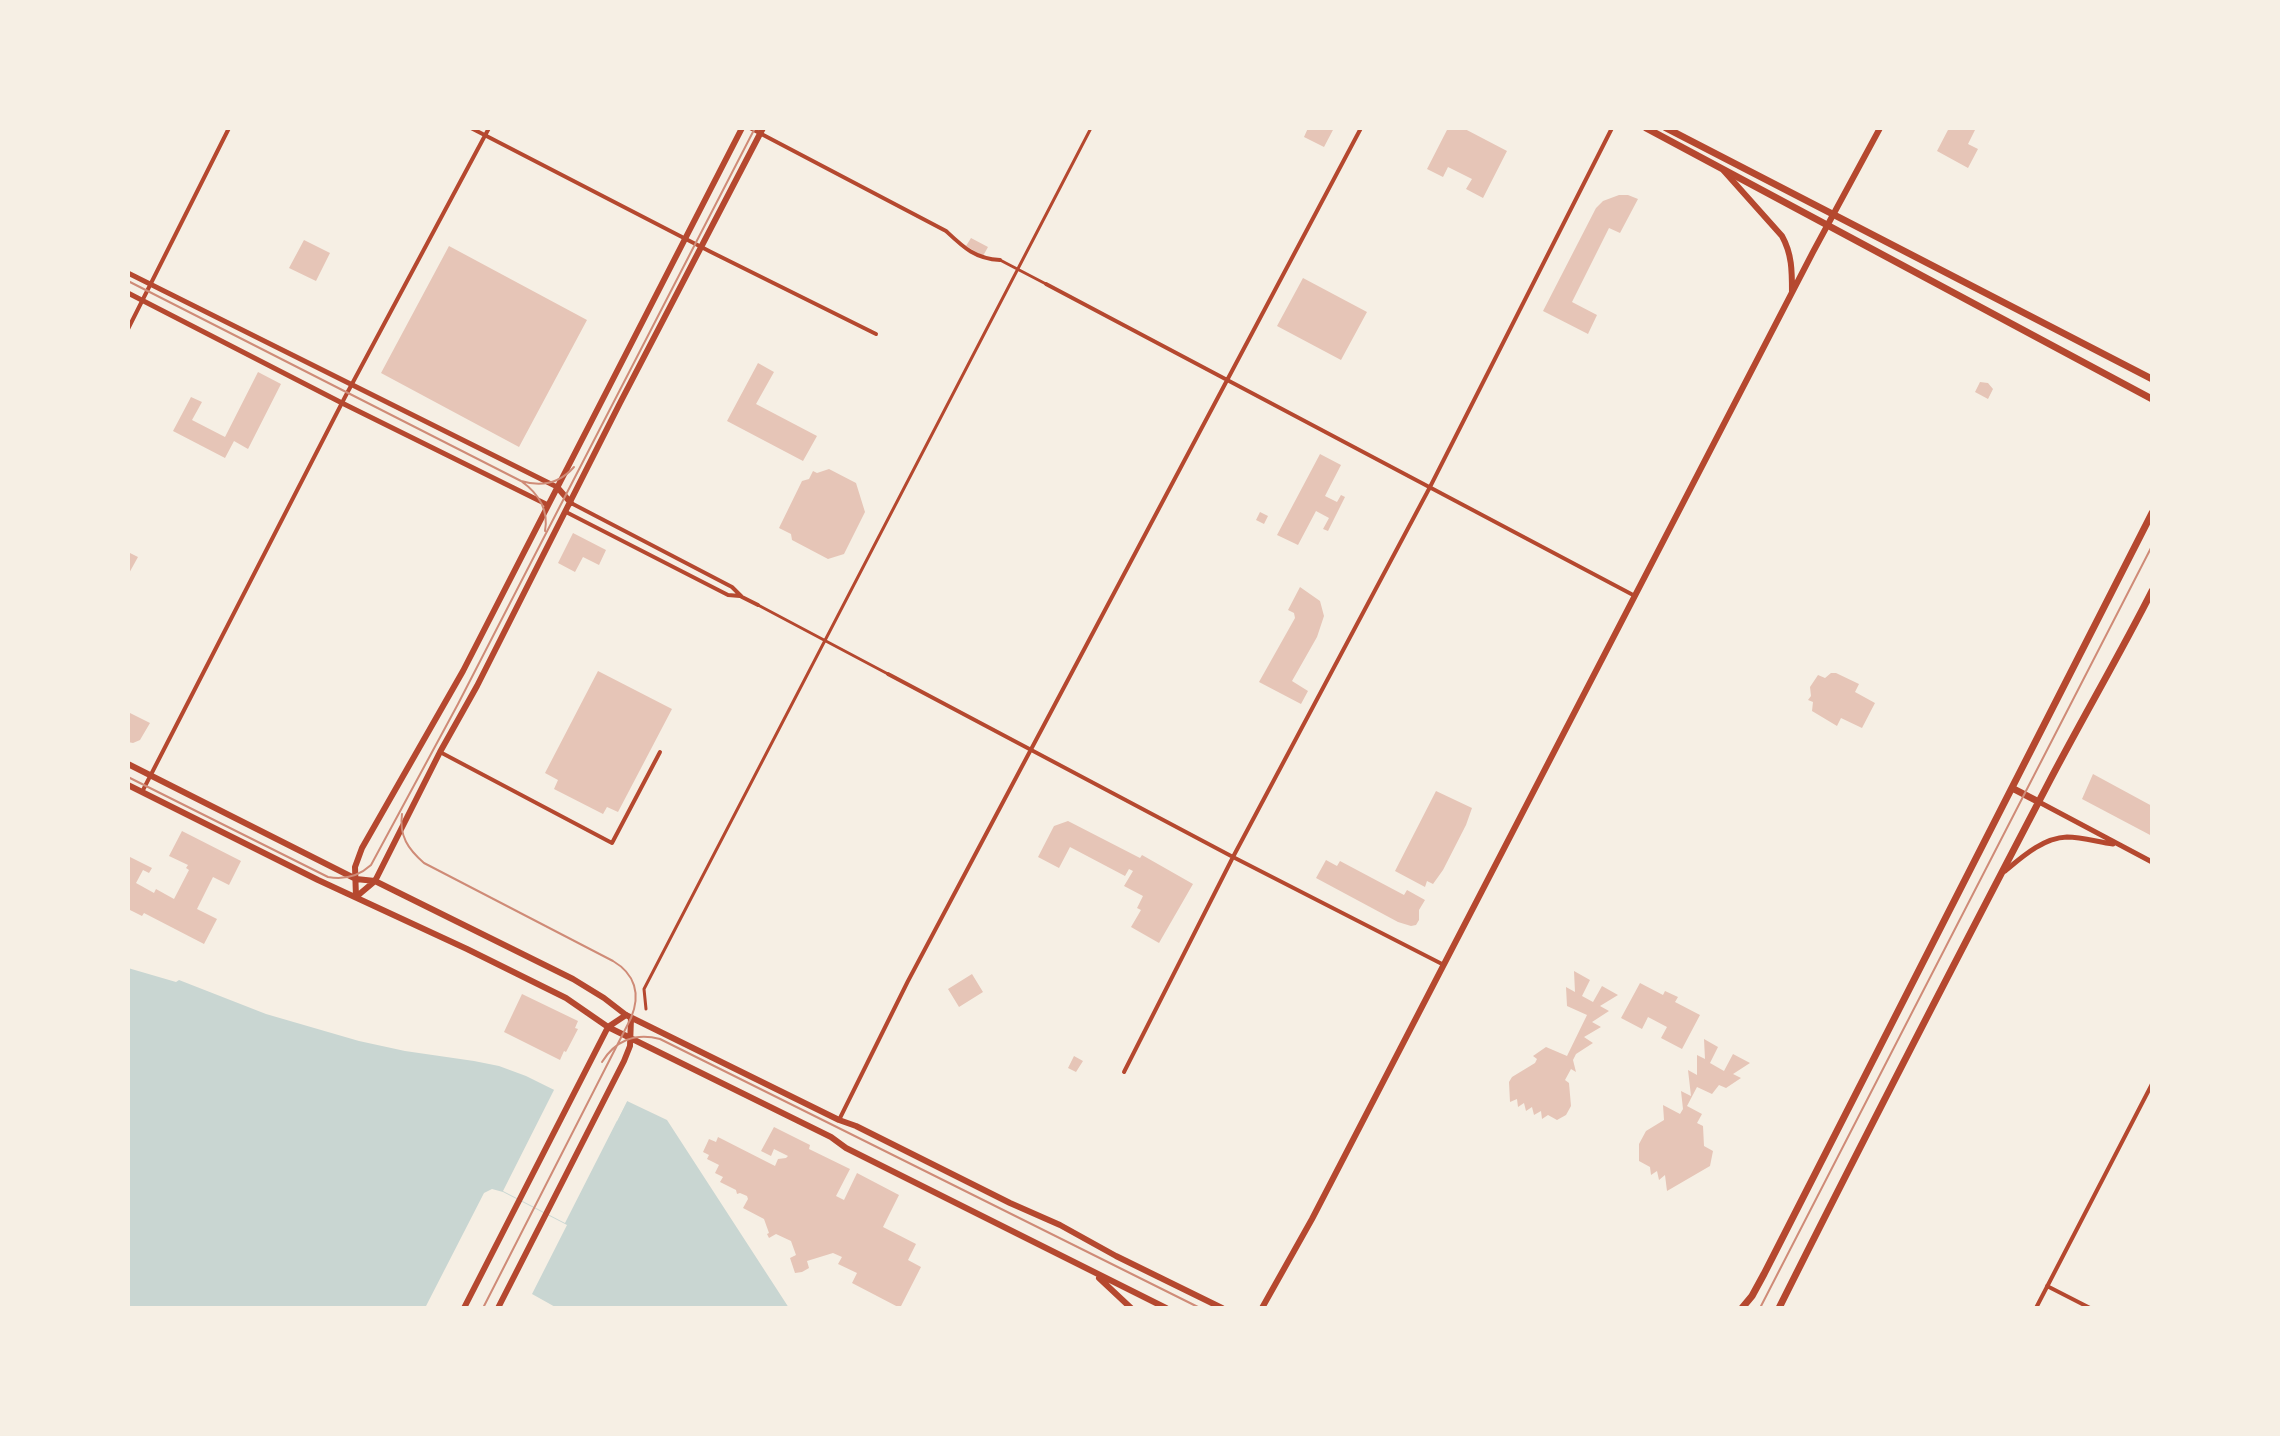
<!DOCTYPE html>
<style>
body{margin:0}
#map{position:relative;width:2280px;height:1436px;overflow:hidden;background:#f6efe4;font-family:Rubik,sans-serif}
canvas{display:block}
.frame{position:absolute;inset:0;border:130px solid #f6efe4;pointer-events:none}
</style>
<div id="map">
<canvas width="2280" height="1436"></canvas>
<div class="frame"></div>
</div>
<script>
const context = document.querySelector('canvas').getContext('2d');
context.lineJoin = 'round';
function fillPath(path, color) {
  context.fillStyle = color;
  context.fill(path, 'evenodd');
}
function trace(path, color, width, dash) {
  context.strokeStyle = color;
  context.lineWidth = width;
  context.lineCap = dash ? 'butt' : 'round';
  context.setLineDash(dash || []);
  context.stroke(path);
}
fillPath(new Path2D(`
 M128 968 176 982 179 980 266 1014 359 1041 405 1051 474 1061 499 1066 526 1076 617 1121 627 1101 667 1120 789 1308H557L532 1294 567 1225 503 1192 492 1189 484 1193 425 1308H128Z`), '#c9d6d2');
fillPath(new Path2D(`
 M556 1086 615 1115 624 1099 627 1101 565 1223 503 1191Z`), '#f6efe4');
fillPath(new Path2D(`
 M1308 128H1334L1324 147 1304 137Z
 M1448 128H1463L1507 151 1483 198 1466 189 1472 179 1448 167 1443 177 1427 169Z
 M1949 128H1976L1968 144 1978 149 1968 168 1937 151Z
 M1619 195H1628L1638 199 1620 233 1609 228 1572 302 1597 315 1588 334 1543 311 1596 208 1603 201Z
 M971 238 988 247 983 256 966 246Z
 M304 240 330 253 316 281 289 268Z
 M449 246 587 320 519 447 381 373Z
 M1303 278 1367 312 1341 360 1277 326Z
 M758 363 774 372 756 404 817 436 803 461 727 421Z
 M258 372 281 384 248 449 234 441 225 458 173 431 191 397 202 402 192 420 225 437Z
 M1980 382 1988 383 1993 389 1988 399 1975 392Z
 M1320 454 1341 465 1325 496 1337 502 1341 495 1345 497 1328 531 1323 529 1329 518 1316 511 1298 545 1277 535Z
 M829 469 856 483 865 512 844 554 828 559 792 540 791 534 779 528 802 481 809 479 813 471 817 473Z
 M1260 512 1268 516 1264 524 1256 520Z
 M573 533 606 550 599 565 583 557 575 572 558 563Z
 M128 552 138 557 128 575Z
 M1300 587 1320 601 1324 616 1317 637 1292 681 1308 691 1301 704 1259 682 1295 618 1294 613 1288 610Z
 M598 671 672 709 618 812 607 807 603 814 554 789 558 780 545 773Z
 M1831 673H1836L1859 684 1855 692 1875 703 1862 728 1841 718 1837 726 1812 711 1813 702 1808 700 1811 696 1810 687 1818 675 1825 678Z
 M128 712 150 723 140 740 133 743 128 742Z
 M2093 774 2152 806V836L2082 799Z
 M1436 791 1472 808 1466 825 1443 870 1433 884 1427 881 1425 887 1395 871Z
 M1068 821 1140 858 1142 855 1193 884 1159 943 1131 927 1141 910 1137 908 1143 896 1124 886 1133 871 1129 869 1125 876 1070 847 1059 868 1038 857 1054 826Z
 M182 831 241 861 229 885 213 877 197 909 217 919 204 944 144 913 142 916 128 909V856L152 868 149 873 143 870 136 883 154 893 156 889 174 899 189 870 186 868 188 865 169 856Z
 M1326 860 1337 866 1340 861 1404 895 1407 890 1425 900 1419 910V920L1416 925 1411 926 1398 922 1316 878Z
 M1574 971 1590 980 1582 996 1593 1002 1602 986 1618 995 1600 1006 1609 1011 1592 1022 1601 1027 1584 1037 1593 1043 1576 1054 1573 1060 1576 1072 1571 1069 1565 1080 1569 1083 1571 1106 1566 1115 1557 1120 1548 1115 1542 1119 1541 1111 1534 1115 1532 1107 1526 1111 1524 1103 1518 1107 1517 1099 1510 1102 1509 1082 1512 1077 1535 1063 1537 1059 1533 1056 1546 1047 1567 1056 1587 1015 1567 1006 1566 987 1575 992Z
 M972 974 983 992 959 1007 948 989Z
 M1640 983 1663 995 1665 991 1678 997 1675 1002 1700 1015 1682 1049 1661 1038 1667 1027 1648 1017 1642 1029 1621 1018Z
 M522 994 578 1021 575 1028 578 1029 566 1052 564 1051 560 1060 504 1032Z
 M1704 1039 1718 1047 1710 1063 1724 1071 1733 1054 1750 1063 1733 1074 1741 1078 1726 1088 1719 1085 1712 1094 1697 1087 1687 1106 1702 1114 1697 1123 1703 1126 1704 1146 1713 1151 1710 1166 1667 1191 1665 1175 1659 1180 1657 1171 1651 1175 1650 1167 1639 1161V1144L1646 1131 1664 1120 1663 1105 1680 1114 1683 1109 1681 1091 1691 1096 1688 1070 1697 1075V1055L1705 1059Z
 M1074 1056 1083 1061 1076 1072 1068 1068Z
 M774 1127 810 1145 809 1149 850 1169 836 1196 844 1200 857 1173 899 1195 883 1227 916 1244 908 1260 921 1267 900 1308 852 1283 857 1273 838 1264 842 1257 833 1253 807 1261 809 1268 802 1272 795 1273 790 1258 796 1255 791 1241 776 1234 769 1238 767 1234 769 1233 764 1219 743 1208 748 1199 747 1196 740 1193 737 1194 736 1190 720 1182 723 1177 715 1173 719 1165 707 1159 709 1155 703 1152 709 1139 716 1142 718 1137 775 1166 778 1159 786 1158 788 1156 774 1149 771 1156 761 1151Z`), '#e6c5b7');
trace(new Path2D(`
 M1000 260 1046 284
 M758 605 888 674
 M646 1009 644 989 1091 128`), '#b5482f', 3);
trace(new Path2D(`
 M471 128 711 252 876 334
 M750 128 946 231C963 247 975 259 1000 260
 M1046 284 1635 596
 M128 329 229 128
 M571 503 732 587 742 597 758 605
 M566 512 728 595 740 596
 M888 674 1233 857 1442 964
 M440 752 612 843 660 752
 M142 792 345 397 489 128
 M1124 1072 1233 857 1430 487 1612 128
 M839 1120 908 981 1361 128
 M2047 1286 2090 1308
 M2036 1308 2152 1084`), '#b5482f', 4);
trace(new Path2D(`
 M128 273 557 487
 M128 293 342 403 548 505
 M2039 802 2152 862
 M2005 871C2023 856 2043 838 2067 837 2082 837 2098 842 2113 844`), '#b5482f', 5);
trace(new Path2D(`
 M1724 171 1782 236C1792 254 1792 271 1792 292
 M557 487 571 503
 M128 764 356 879 375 881 573 979 604 998 626 1015 839 1120 856 1126 1010 1203 1060 1225 1116 1256 1222 1308
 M128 785 318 880 467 949 566 998 608 1027 831 1137 846 1148 1166 1308
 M356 897 375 881 440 752 477 686 620 403 763 128
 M356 897 355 867 362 848 463 671 742 128
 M1099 1278 1131 1308
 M464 1308 608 1027 626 1015
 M498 1308 624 1061 630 1046 631 1018
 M1262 1308 1312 1219 1813 252 1880 128`), '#b5482f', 6);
trace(new Path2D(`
 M1646 128 2152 399
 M1666 128 2152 379
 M2012 788 2039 802
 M1742 1308 1752 1296 1764 1274 2152 513
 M1779 1308C1867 1132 1957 958 2048 784 2082 719 2119 656 2152 591`), '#b5482f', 7);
trace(new Path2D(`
 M128 281 521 481C538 493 549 509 545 531
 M521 481C541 487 559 484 574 467
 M128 777 328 877C345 880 359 876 371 865L458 704 755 128
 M402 814C399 836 408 849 424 863L613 961C635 974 641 994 631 1018L483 1308
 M602 1062C615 1041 635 1032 660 1039L1200 1308
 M1760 1308 2152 546`), '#cf8b77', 2);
</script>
